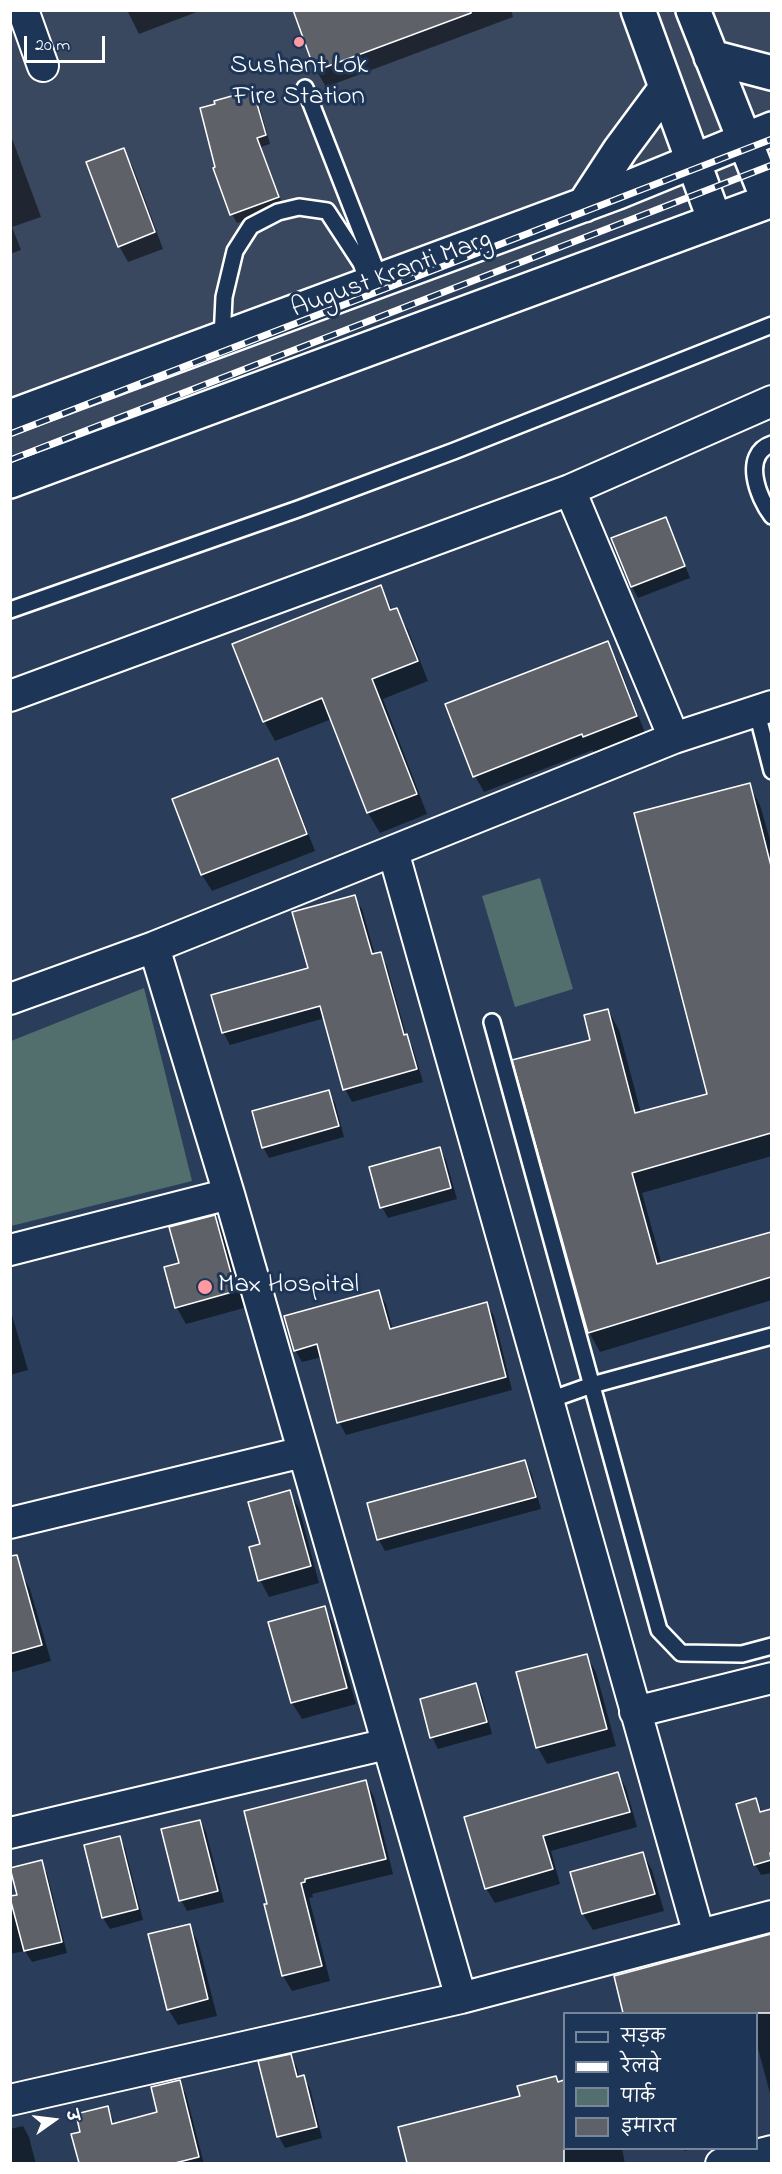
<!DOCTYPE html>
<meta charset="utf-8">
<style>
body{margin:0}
#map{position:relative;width:782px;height:2174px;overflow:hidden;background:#2a3e5b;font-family:"Indie Flower","Playpen Sans Deva",sans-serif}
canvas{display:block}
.frame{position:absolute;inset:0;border:12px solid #fff;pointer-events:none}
.legend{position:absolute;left:563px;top:2012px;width:195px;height:138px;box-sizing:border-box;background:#1d3557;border:2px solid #77869a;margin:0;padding:8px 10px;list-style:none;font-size:18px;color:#fff}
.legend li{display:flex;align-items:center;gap:12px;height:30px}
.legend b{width:30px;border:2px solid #77869a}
.north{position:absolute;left:24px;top:2090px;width:60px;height:60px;-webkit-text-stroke:4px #1d3557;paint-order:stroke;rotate:76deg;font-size:16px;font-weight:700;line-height:24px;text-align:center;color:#fff}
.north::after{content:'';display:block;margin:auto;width:21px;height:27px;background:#fff;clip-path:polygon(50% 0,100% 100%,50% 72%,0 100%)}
.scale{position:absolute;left:24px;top:36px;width:81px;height:27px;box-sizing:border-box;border:3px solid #fff;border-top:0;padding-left:8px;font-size:18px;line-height:21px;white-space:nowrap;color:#fff;-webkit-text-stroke:4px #1d3557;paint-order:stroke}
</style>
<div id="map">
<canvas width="782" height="2174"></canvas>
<div class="frame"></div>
<ul class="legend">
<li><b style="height:8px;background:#1d3557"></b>सड़क</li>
<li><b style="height:8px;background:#fff"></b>रेलवे</li>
<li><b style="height:16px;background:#536f6d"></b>पार्क</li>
<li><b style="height:16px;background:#5f6169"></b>इमारत</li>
</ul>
<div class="north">उ</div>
<div class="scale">20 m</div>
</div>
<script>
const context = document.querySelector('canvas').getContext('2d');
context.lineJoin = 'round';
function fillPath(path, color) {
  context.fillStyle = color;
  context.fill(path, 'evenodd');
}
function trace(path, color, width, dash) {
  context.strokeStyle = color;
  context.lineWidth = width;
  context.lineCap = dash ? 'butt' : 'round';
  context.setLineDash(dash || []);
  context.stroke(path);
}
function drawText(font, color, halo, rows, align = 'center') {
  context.font = font + ' "Indie Flower",sans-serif';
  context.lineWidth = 6;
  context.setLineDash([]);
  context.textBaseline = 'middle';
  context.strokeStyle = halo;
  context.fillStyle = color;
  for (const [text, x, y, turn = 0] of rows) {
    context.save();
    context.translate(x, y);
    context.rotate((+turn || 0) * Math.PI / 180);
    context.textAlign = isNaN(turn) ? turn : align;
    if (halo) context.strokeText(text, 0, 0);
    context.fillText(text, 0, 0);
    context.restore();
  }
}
fillPath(new Path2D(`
 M11 11H771V170L11 455Z`), '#3a485f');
fillPath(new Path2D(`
 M540 878 573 989 515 1007 482 896Z
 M144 988 192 1181 11 1226V1041Z`), '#536f6d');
fillPath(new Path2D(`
 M127 10H202L139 34Z
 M294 10H511L513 17 326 87 316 70Z
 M252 92 258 101 270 144 261 147 283 206 237 223 232 214Z
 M10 133 41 217 12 227 21 250 10 254Z
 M123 150 133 167 163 249 128 262 119 246Z
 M665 518 671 530 690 578 638 598 632 587 613 538Z
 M380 587 393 611 396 610 408 630 428 681 383 699 427 814 380 833 368 813 332 719 275 741 264 721Z
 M607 643 617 660 645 733 594 753 593 750 484 792 475 776Z
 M277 760 286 776 315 851 212 891 202 875 174 799Z
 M749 785 760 805 772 847V1156L642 1193 662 1265 772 1234V1300L600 1352 589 1332 592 1041 608 1010 619 1030 641 1113 709 1095Z
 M354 897 362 909 375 955 380 954 387 966 407 1038 413 1048 423 1082 352 1102 345 1089 325 1018 230 1045 223 1032 310 969Z
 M328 1092 335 1103 344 1137 269 1158 263 1147Z
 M440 1149 446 1160 457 1199 388 1218 382 1207Z
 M214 1217 224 1234 244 1308 186 1324 177 1308 166 1268 180 1264Z
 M378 1292 386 1304 393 1330 487 1304 494 1316 512 1390 346 1435 339 1422 322 1357 302 1362 295 1350Z
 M10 1308 28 1370 10 1375Z
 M525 1461 531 1472 541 1509 385 1551 379 1540 369 1504Z
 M289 1492 299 1508 319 1583 269 1597 260 1580Z
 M21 1573 30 1589 51 1661 10 1673V1576Z
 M324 1608 333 1624 356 1704 302 1719 292 1703Z
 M586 1655 596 1672 616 1746 547 1764 538 1748 518 1673Z
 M476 1685 482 1696 492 1734 438 1749 432 1737Z
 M618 1774 626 1788 637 1827 551 1851 560 1884 495 1903 486 1888 466 1818Z
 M366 1782 374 1797 393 1874 312 1894 313 1897 309 1898 330 1981 292 1991 283 1976 266 1905H268Z
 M756 1800 763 1813 772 1811V1873L761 1875 755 1864Z
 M200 1821 206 1832 224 1902 187 1911 181 1900Z
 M119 1837 125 1848 143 1920 110 1929 103 1918 86 1846Z
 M643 1853 652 1870 664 1911 593 1930 583 1914 572 1873Z
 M41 1862 47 1873 67 1953 32 1962 25 1951 10 1954V1898L19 1896Z
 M189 1925 198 1942 217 2016 178 2025 168 2009Z
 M771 1936 772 2101 756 2041V2014H625L616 1977Z
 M290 2056 297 2067 299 2078 303 2077 310 2088 322 2138 285 2148 279 2137Z
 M556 2078 559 2083 564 2082V2148H622L625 2164H408L400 2128 521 2098Z
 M179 2081 186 2094 204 2164H80L73 2135 82 2133 107 2108 115 2124 159 2113Z
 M23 2126 29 2137 36 2164H10V2129Z
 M680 2148H695L685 2151Z`), '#0007');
const building = new Path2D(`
 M293 10H471V13L315 71Z
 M253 90 266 135 257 138 279 197 230 215 213 168 215 167 200 108 215 104 214 101Z
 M124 148 155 232 118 247 86 162Z
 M666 517 685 566 631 587 611 538Z
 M381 585 390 610 397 608 418 661 372 679 417 794 367 813 322 698 263 722 232 644Z
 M608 641 637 716 583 737 582 734 473 777 445 704Z
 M278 758 307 834 201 875 172 799Z
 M750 783 771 866V1133L632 1173 657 1264 771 1232V1277L588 1333 512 1060 590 1040 584 1015 608 1009 635 1113 707 1094 634 813Z
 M355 895 372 954 381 952 404 1035 407 1034 417 1069 343 1090 320 1006 222 1033 211 995 308 968 292 912Z
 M329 1090 339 1126 262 1148 252 1111Z
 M440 1147 451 1188 380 1208 369 1167Z
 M215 1215 236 1291 175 1308 164 1267 179 1263 169 1227Z
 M379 1290 390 1329 487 1302 506 1377 337 1423 317 1344 294 1351 284 1316Z
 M525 1460 536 1497 377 1540 367 1503Z
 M290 1490 311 1566 258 1581 249 1547 260 1544 248 1502Z
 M17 1555 42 1645 10 1654V1556Z
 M325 1606 347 1688 291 1703 268 1622Z
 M587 1654 607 1729 536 1748 516 1672Z
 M476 1683 487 1722 430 1738 420 1699Z
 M618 1772 630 1812 543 1836 553 1869 485 1889 464 1817Z
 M366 1780 386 1859 305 1879V1882L301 1883 322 1966 282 1976 264 1904H267L244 1811Z
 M756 1798 760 1812 771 1809V1852L770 1853 771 1860 754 1865 736 1804Z
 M200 1820 218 1891 179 1901 161 1829Z
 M120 1836 138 1909 102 1918 84 1845Z
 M643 1852 655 1894 582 1914 570 1872Z
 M42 1860 62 1942 24 1951 10 1898V1896L17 1895 10 1868Z
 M190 1924 208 1999 167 2010 148 1934Z
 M771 1934V2013H623L614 1976Z
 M291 2054 297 2077 304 2075 317 2127 277 2137 258 2061Z
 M556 2076 558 2082 564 2080V2163H407L398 2127 520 2096 517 2086Z
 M180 2080 199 2157 175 2163H79L71 2134 80 2132 76 2114 108 2106 112 2124 157 2112 151 2087Z`);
fillPath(building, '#5f6169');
trace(building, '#fff', 1.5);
const lane = new Path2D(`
 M305 88 380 280
 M222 339 224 297 235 251 251 226 278 212 299 207 327 211 361 263 369 284
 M772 444C741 454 758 498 772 516
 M10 610 298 509 454 451 772 325
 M756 709 772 771
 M492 1022 659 1630 681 1653 742 1654 772 1646
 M547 1401 592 1385 772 1336`);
const street = new Path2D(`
 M23 10 43 66
 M570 490 674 738
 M10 696 570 490 772 401
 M393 851 699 1935
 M154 947 229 1194 461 1998
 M10 999 154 947 674 738 772 706
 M10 1250 229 1194
 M10 1523 303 1452
 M635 1712 772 1678
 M10 1833 387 1744
 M10 2100 461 1998 772 1916
 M721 2164 772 2151`);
const secondary = new Path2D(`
 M638 10 715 221
 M693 10 769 202
 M711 57 772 73
 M584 205 620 150 666 88
 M10 417 618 192 772 129
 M10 481 772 200`);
trace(lane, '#fff', 20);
trace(street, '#fff', 34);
trace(secondary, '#fff', 38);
trace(lane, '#1d3557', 15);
trace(street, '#1d3557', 30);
trace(secondary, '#1d3557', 33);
const rail = new Path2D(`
 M10 434 772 139
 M10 460 772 165`);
trace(rail, '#fff', 7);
trace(rail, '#1d3557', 4.5, [14]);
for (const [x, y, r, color] of [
 [299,42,6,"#ff9aa2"],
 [205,1287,8,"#ff9aa2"]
]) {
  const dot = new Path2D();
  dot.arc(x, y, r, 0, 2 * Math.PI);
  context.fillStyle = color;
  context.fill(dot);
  trace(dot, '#1d3557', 2);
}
drawText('27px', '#fff', '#1d3557', [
 ["Sushant Lok",299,68],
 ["Fire Station",299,99],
 ["Max Hospital",218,1287,"left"]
]);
drawText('27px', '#fff', '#1d3557', [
 ["August Kranti Marg",392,276,-20]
]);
</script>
